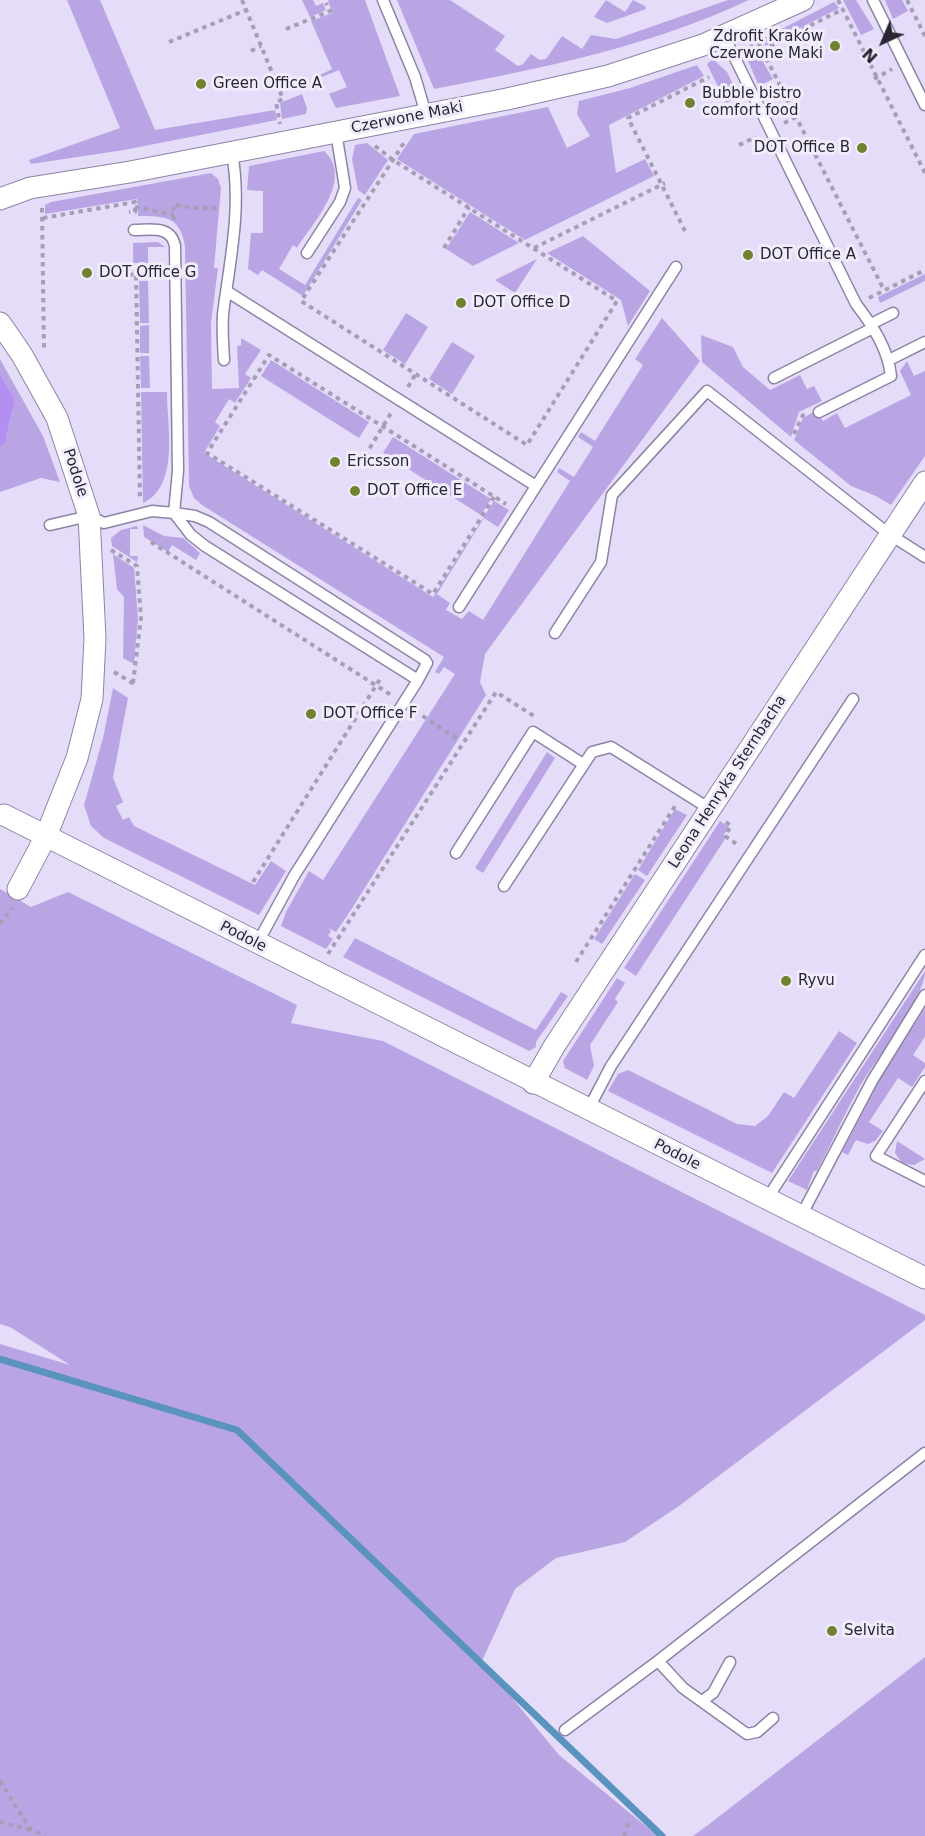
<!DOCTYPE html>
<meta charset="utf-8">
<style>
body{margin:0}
#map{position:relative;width:925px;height:1836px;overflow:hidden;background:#e5dcfa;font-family:"DejaVu Sans",sans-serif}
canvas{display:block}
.north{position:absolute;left:853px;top:12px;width:60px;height:60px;-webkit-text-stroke:4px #f1ecfb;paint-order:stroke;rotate:224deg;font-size:16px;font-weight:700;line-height:24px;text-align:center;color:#2a2533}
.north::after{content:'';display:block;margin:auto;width:21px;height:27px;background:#2a2533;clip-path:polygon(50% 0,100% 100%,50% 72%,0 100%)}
</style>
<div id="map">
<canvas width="925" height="1836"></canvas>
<div class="north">N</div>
</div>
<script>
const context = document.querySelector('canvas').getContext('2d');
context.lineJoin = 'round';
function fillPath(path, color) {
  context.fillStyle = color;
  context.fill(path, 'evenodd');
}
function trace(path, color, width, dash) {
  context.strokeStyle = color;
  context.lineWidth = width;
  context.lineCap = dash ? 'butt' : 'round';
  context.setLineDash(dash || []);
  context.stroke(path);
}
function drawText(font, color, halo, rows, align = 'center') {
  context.font = font + ' "DejaVu Sans",sans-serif';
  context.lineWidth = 6;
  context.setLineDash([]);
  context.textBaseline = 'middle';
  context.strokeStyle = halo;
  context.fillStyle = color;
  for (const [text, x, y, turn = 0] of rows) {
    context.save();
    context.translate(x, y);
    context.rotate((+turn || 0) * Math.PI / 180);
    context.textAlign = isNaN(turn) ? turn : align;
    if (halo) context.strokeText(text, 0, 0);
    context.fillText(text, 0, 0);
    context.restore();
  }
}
fillPath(new Path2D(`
 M67 0H100L155 130 275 110 277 120 124 150 31 164 29 160 120 128Z
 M302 0H313L316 6 323 3 326 10 310 17Z
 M328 0H365L400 96 336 108 329 94 347 87 339 70 322 77 320 75 332 69 311 21 332 13Z
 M397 0H450L505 36 495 50 518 66 523 64 531 54 540 60 546 59 562 36 582 49 591 35 616 39 728 0H749C649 47 543 68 434 89Z
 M606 0 625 12 633 0 645 6 646 9 607 23 594 17Z
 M843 0H856L874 29 861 35Z
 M885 0H902L908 11 893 19Z
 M834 2 839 8 765 46 764 38Z
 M752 43 773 79 759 86 748 61V47Z
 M713 59 727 72 739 96 726 103 707 64Z
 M697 65 704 76 609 125 616 173 645 159 654 176 525 240 397 159 414 134 548 107 567 148 590 136 577 114 579 101 630 88Z
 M302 94 307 108 306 114 282 119 280 103Z
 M367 143 388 160 365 195 358 190 352 159 355 145Z
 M324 151C355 179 312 224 297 248L293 245 279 269 305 285 358 198 362 200 303 296 262 270 258 275 248 269 251 233H263V191L247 190 249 166Z
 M211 173 218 179 221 188 214 268H218L211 323 212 389 239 388 237 346 241 345V338L261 350 245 374 251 378 235 403 229 399 215 422 220 426 204 453 433 597 494 501 509 510 498 527 484 518 437 594 450 603 446 610 462 619 469 611 483 620 570 481 557 472 559 468 574 477 593 447 578 437 581 432 595 441 643 365 635 359 662 318 700 361 485 654 480 682 486 695 351 910 336 932 329 928 331 931 328 936 333 939 326 949 281 926 286 912 309 871 323 880 455 674 444 667 439 674 435 672 444 657 202 505 194 498 189 486 185 247C181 216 164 216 138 216L137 199 45 214V205L51 202Z
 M470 212 519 243 473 266 446 249Z
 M583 236 650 291 628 326 621 300 547 253Z
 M158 242 165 247H148V263H133V243Z
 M537 259 515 293 495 280Z
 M925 274V281L880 303 878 297Z
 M139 281H148L149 323H140Z
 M406 313 428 327 405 364 383 350Z
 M149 325V353H140V326Z
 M701 335 733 347 743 367 770 390 800 375 807 389 814 386 822 401 799 412 791 437 702 362Z
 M452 342 475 356 452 394 429 379Z
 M140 356H149L150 388H141Z
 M0 359 43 436 60 482 41 478 0 492V446L5 444 15 399 0 374Z
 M271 360 369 422 359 438 261 376Z
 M907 361 914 376 925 371V456L891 505 876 496 851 486 794 440 803 418 817 410 823 421 837 413 845 428 911 395 900 371Z
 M141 392H167C167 426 180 486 143 503Z
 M393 437 491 499 481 515 383 453Z
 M143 525 164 536 183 538 200 553 196 560 172 545 168 552 144 537Z
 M137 526 138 529H130V556H138L137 562 112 546 111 538 121 530Z
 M113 554 134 568 138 619 134 664 123 658 124 597 117 589Z
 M113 688 128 698 113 778 123 802 116 806 123 820 129 817 134 826 255 885 271 861 286 871 259 915 104 838 91 826 84 805 103 738Z
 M547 752 555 758 483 873 475 868Z
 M675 809 687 815 647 876 638 870Z
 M720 821 729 827 723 836 725 839 636 976 624 968Z
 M635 874 645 880 602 944 594 939Z
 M0 889 31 907 68 892 297 1005 291 1023 383 1041 925 1315V1320L679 1506 625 1542 556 1558 515 1589 482 1661 559 1755 658 1836H0V1344L70 1365 10 1327 0 1324Z
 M355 938 536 1030 561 992 568 996 536 1042V1047L529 1051 343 957Z
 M925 971C925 998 874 1061 859 1088 844 1115 831 1144 817 1171H814L807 1190 788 1181Z
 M617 978 625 983 615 999 618 1002 590 1045 594 1066 587 1080 565 1068 563 1061Z
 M925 1008V1037L913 1055 925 1063V1067L912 1087 898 1078 869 1122 883 1131 875 1141 868 1144 856 1140 848 1155 842 1152 873 1093 872 1091Z
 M839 1031 857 1043 772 1173 608 1091 618 1074 628 1070 737 1124 755 1126 768 1116 784 1092 794 1098Z
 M897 1141 925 1159 914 1165 902 1163 895 1153Z
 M925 1657V1836H693L708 1825Z`), '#baa5e4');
fillPath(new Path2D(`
 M0 374 15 399 5 444 0 446Z`), '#b38ff1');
trace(new Path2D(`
 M0 1359 237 1430 662 1836`), '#5a93be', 7);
const lane = new Path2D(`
 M383 0 415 77 426 114
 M873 0 925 105
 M724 36 856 304C873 326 888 349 891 376L819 412
 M307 253 340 202 345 188 336 132
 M228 292 536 486
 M871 324 893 313
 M224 360C223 345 222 329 223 314 230 260 242 207 232 153
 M889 360 925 342
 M774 378 873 328
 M174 513 191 535 205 546 418 680 294 876 257 944
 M174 513 195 516 209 522 425 660 427 663 418 680
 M50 525 89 516 104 523 152 511 174 513 178 471 175 246C171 225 151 230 134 230
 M459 607 676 267
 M555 633 601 562 612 495 707 391 889 534 925 557
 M456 853 533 732 583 764
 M504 886 592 752 611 747 710 809
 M925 1081 876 1156 925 1181
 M588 1110 611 1066 853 699
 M767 1199 925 955
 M801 1216 872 1081 925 995
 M658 1661 683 1688 747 1734 757 1732 773 1718
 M702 1701 713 1693 730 1662
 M565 1730 658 1661 925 1453`);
const street = new Path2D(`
 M0 199 30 188 130 172 507 99 608 76 703 45 803 0
 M0 323 22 355 57 418 89 516 95 638 92 699 77 758 46 836 925 1278
 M4 815 46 836 18 889
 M533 1083 555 1045 925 482`);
trace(lane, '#8e83a5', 13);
trace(street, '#8e83a5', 23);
trace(new Path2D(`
 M242 0 283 99 276 102 280 124
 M838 0 925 173
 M907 0 925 36
 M286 29 330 11 326 3
 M169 42 246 10
 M758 42 884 290
 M762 50 843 9
 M251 51 261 46
 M874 79 892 69
 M784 123 800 115
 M739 145 756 137
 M375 146 393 160 617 301 527 445 301 301 393 160 405 141
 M135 207 174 215
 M42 208 44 350
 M43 218 135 202V212H129
 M174 220 173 205 198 208H219
 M685 231 628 118 709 77
 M444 248 469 207
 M534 248 665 183
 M129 275 136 274 140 500
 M869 298 925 270
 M408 387 415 375
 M794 434 804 413
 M365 456 391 413
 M494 497 433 594 207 453 269 355 506 504
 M151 542 391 695
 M111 550 137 566 141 618 133 683
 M114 672 136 685
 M415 711 459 740
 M726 822 731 826 725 836 738 845
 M253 882 382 676
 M0 924 12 908
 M328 954 496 692 534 716
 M576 962 675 806
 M0 1781 31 1830 45 1836
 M0 1822 31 1830
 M624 1836 629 1820`), '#a69eb7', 4, [4.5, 4.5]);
trace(lane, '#fff', 10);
trace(street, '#fff', 21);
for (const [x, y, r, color] of [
 [835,46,6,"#708130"],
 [201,84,6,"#708130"],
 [690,103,6,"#708130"],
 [862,148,6,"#708130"],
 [748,255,6,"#708130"],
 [87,273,6,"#708130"],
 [461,303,6,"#708130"],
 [335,462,6,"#708130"],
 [355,491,6,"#708130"],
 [311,714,6,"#708130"],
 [786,981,6,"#708130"],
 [832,1631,6,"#708130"]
]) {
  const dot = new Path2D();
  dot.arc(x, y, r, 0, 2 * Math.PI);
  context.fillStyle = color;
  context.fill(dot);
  trace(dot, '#f1ecfb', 2);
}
drawText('15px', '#2a2533', '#f1ecfb', [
 ["Zdrofit Kraków",823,37,"right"],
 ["Czerwone Maki",823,54,"right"],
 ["Green Office A",213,84],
 ["Bubble bistro",702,94],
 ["comfort food",702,111],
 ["DOT Office B",850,148,"right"],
 ["DOT Office A",760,255],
 ["DOT Office G",99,273],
 ["DOT Office D",473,303],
 ["Ericsson",347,462],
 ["DOT Office E",367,491],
 ["DOT Office F",323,714],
 ["Ryvu",798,981],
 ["Selvita",844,1631]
], 'left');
drawText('15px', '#2a2533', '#f1ecfb', [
 ["Czerwone Maki",407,118,-11],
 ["Podole",75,473,72],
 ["Leona Henryka Sternbacha",728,782,-57],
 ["Podole",243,937,27],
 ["Podole",677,1155,27]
]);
</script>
